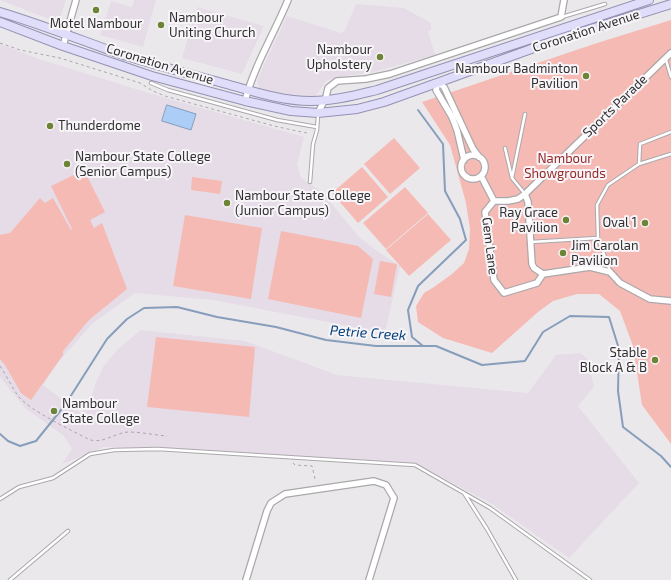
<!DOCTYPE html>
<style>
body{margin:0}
canvas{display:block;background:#ebe8ec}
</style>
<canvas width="671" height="580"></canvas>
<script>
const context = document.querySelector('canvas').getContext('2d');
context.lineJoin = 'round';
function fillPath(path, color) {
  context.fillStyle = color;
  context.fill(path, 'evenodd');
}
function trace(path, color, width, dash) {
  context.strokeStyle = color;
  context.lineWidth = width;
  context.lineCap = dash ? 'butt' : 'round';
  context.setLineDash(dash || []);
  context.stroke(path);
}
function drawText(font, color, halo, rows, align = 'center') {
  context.font = font + ' "Exo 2",sans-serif';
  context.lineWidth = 4;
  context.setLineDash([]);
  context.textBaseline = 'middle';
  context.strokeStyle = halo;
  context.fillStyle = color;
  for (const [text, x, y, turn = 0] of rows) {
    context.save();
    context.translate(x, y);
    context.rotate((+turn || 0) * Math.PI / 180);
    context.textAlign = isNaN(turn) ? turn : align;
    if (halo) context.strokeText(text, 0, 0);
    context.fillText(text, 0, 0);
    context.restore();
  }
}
fillPath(new Path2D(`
 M0 0H66L60 18 54 21Z
 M134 0H156L143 47 100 35 111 1 132 7Z
 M356 4 404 8 431 23V30L428 31 435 55 374 72 338 77 331 79 326 81 316 95 307 99 277 94 259 88 257 80 287 16 341 33 345 30Z
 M197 7 264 26 242 74 182 58Z
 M0 44 39 59 152 94 304 137 297 164 301 178 322 192 359 237 377 251 400 266 385 333 213 300 135 293 92 324 60 360 43 385 81 413 90 401 95 385 103 367 119 348 141 330 245 341 337 375 528 393 556 355 580 353 587 358 594 387 578 406 639 483 569 558 492 504 415 463 155 448 104 447 62 464 72 449 64 436 25 408 0 377Z`), '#e5dce7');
fillPath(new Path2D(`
 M671 20V444L642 405 633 346 620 311 599 294H577L553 301 538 312 492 353 443 338 418 322 416 306 424 293 434 287 452 274 464 263 469 249 470 229 466 203 450 145 422 102 594 44Z
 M394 138 420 168 390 194 364 164Z
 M362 167 388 197 358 223 332 193Z
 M84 170 105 212 90 220 94 228 102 223 127 289 89 320 63 351V355L31 400 21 393 5 365 0 359V235L10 233 40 198 45 203 53 198 71 230 72 229 51 186Z
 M192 177 222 181 220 194 191 190Z
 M405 187 428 213 386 249 363 223Z
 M428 214 451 240 409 276 386 250Z
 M185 215 262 228 251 299 173 286Z
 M281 231 358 246 373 259 361 318 268 299Z
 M380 261 397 264 391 297 374 294Z
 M156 337 255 347 249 417 147 407Z`), '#f5bab4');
const water = new Path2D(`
 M167 105 196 114 191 130 162 121Z`);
fillPath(water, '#abcdf6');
trace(water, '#869ebb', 1);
trace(new Path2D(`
 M418 110 443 144 445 191 460 219 466 240 418 286 408 310 412 337 423 346
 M0 434 8 441 20 446 36 441 65 405 107 339 127 319 144 308 177 307 217 317 276 327 326 340 376 346H436L482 365 525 361 543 332 570 316 609 317 619 349 618 391 623 427 661 456 671 467`), '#869ebb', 2);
const lane = new Path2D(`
 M562 17 605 4
 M666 60 671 77
 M151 83 168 90 277 120 317 127
 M505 148 512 178 525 194
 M639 164 640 144 671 132
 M512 178 525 114
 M310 182 313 144 317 130 318 115
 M531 242 598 238
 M610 271 598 238 597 205 608 185 639 164 671 154
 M464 493 487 529 516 580
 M0 499 19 487 53 478 90 454 114 450 158 449 415 465 490 508 590 580
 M10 580 68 531`);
const street = new Path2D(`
 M63 46 76 0
 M438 82 444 87 473 149 479 157
 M438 82 436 90 452 117 457 130 464 160
 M245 101C254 66 274 34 288 0
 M318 113 326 97 328 88 337 81 366 79 390 74 561 17 564 0
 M461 167a12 12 0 1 1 24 0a12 12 0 1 1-24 0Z
 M481 176 494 201H508L518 199 525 194 671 53
 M525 194 528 202 532 264 534 268 543 274
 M494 201 485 212 494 280 504 293 537 283 543 274
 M543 274 590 267 610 272 620 283 650 299 671 301
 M246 580 267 511 271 503 285 494 374 481 386 485 394 498 369 580`);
const primary = new Path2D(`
 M0 12C40 24 78 39 117 53 151 64 185 73 219 82 249 90 280 101 311 101 334 101 356 95 377 90L649 0
 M0 22 63 46 152 76 245 101 291 111 318 113 357 109 384 102 559 39 671 4`);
trace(lane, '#aba8ac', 4.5);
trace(street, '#aba8ac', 8);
trace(primary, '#9492b2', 10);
trace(new Path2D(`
 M0 43 20 50 60 58 140 83 153 91 165 96 274 126 306 133 308 131
 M0 366C7 376 12 388 19 397 31 411 71 430 88 439 102 445 114 433 128 432 141 432 154 435 167 436
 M293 463 295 465 312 466 315 479`), '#a9a7aa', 1, [3, 3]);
trace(lane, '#fff', 2.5);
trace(street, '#fff', 5.5);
trace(primary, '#dfddfa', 8);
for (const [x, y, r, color] of [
 [96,10,4,"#6d8436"],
 [161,25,4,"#6d8436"],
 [380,57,4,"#6d8436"],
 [586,76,4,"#6d8436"],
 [50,126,4,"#6d8436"],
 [67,164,4,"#6d8436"],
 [227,203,4,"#6d8436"],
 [566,220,4,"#6d8436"],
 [645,223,4,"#6d8436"],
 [563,253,4,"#6d8436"],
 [655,360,4,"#6d8436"],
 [54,411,4,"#6d8436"]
]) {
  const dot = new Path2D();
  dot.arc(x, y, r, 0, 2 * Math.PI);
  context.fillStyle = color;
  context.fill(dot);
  trace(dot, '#f8f5f9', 1.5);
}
drawText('13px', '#313031', '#f8f5f9', [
 ["Nambour",169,18],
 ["Uniting Church",169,33],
 ["Motel Nambour",96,24,"center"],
 ["Nambour",372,50,"right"],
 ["Upholstery",372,65,"right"],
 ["Nambour Badminton",578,69,"right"],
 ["Pavilion",578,84,"right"],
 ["Thunderdome",58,126],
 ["Nambour State College",75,157],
 ["(Senior Campus)",75,172],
 ["Nambour State College",235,196],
 ["(Junior Campus)",235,211],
 ["Ray Grace",558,213,"right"],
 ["Pavilion",558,228,"right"],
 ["Oval 1",637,223,"right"],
 ["Jim Carolan",571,246],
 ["Pavilion",571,261],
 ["Stable",647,353,"right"],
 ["Block A & B",647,368,"right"],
 ["Nambour",62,404],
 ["State College",62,419]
], 'left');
drawText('13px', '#313031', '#f8f5f9', [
 ["Coronation Avenue",586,31,-18],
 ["Coronation Avenue",160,64,17],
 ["Sports Parade",615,106,-44],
 ["Gem Lane",490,246,83]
]);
drawText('13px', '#952928', '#f8f5f9', [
 ["Nambour",565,159],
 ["Showgrounds",565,174]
]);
drawText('italic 14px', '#05417c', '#f8f5f9', [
 ["Petrie Creek",368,333,4]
]);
</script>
